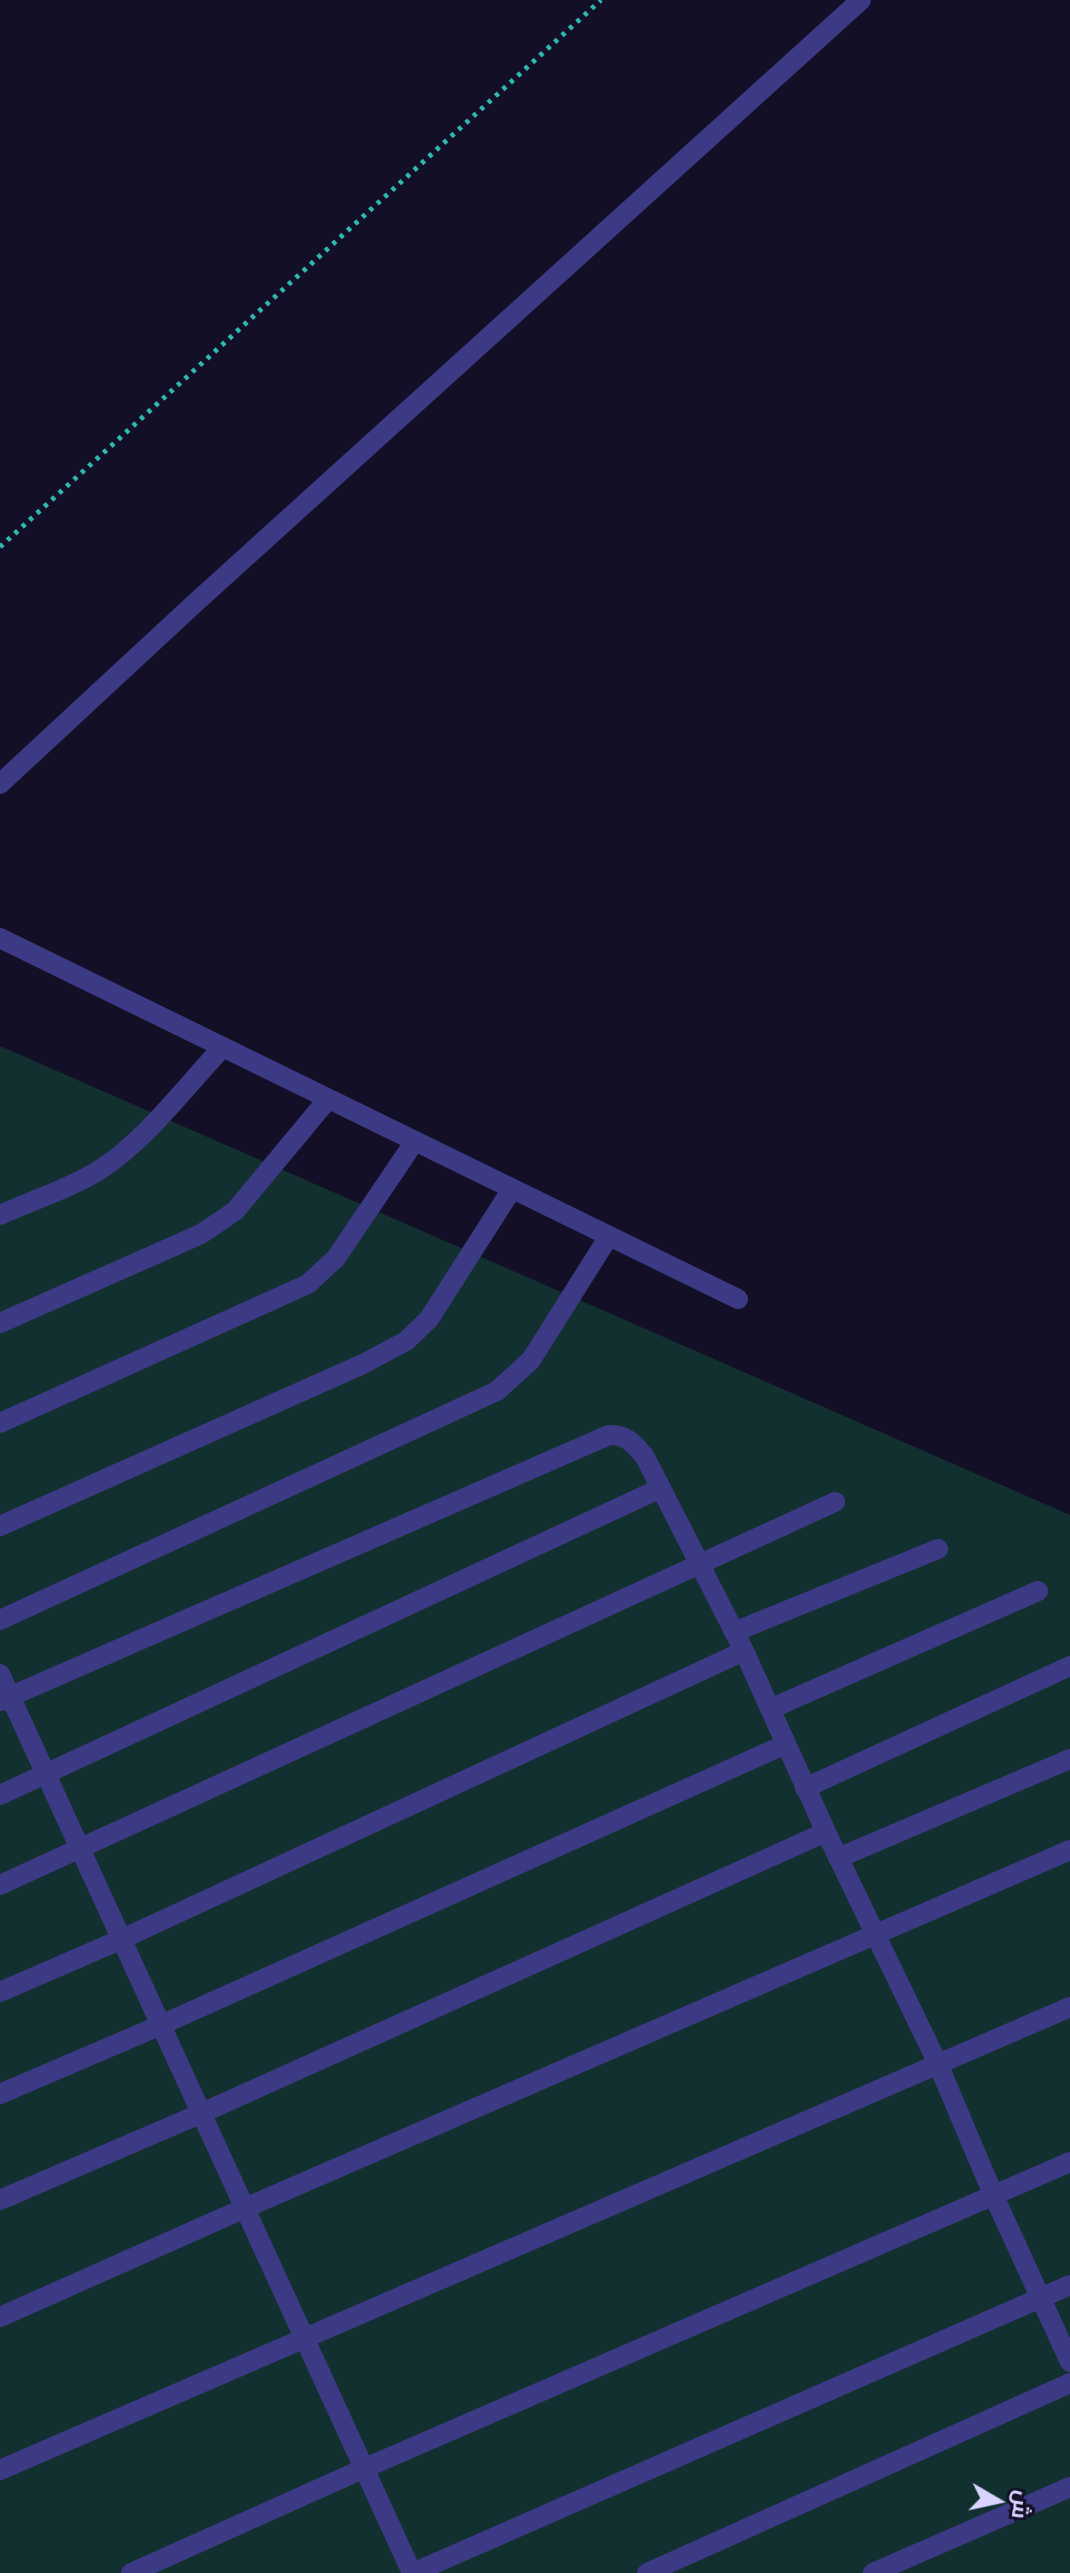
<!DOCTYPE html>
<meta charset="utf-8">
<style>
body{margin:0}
#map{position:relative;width:1070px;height:2573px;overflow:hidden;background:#130f26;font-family:"Public Sans",Cairo,sans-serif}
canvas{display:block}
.north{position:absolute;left:958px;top:2461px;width:80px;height:80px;-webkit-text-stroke:6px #130f26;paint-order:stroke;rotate:99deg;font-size:22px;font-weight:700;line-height:32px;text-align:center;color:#d9d4ff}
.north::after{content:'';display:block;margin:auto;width:28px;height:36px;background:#d9d4ff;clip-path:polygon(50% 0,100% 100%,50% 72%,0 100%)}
</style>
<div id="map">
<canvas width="1070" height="2573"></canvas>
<div class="north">ش</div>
</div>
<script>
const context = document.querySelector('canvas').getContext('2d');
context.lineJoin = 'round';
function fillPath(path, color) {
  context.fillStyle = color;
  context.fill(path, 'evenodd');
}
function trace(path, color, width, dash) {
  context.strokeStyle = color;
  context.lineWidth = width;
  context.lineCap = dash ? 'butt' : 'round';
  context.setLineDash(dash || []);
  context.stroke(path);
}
fillPath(new Path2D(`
 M0 1046 1070 1515V2573H0Z`), '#12302f');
trace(new Path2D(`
 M0 547 601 0`), '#2fb8b0', 5, [4, 6]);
trace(new Path2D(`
 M0 1215C33 1200 71 1188 101 1169 146 1140 186 1086 223 1047
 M0 1323 201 1234 235 1211 328 1099
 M0 1423 308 1284 336 1258 415 1141
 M0 1526 363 1364 406 1341 429 1319 512 1189
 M0 1620 497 1391 531 1360 609 1236
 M0 1674 412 2573
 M0 1701 609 1435C627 1434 635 1445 645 1457L744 1651 826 1832 938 2064 993 2194 1070 2362
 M770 1709 1038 1591
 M805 1788 1070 1666
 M0 1795 661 1488
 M838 1858 1070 1759
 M0 1885 835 1502
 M0 1992 122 1939 744 1651
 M0 2094 161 2025 786 1744
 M0 2200 202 2113 826 1832
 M0 2317 245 2208 1070 1850
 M0 2470 1070 2007
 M131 2573 365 2468 1070 2162
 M413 2573 1070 2285
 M647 2573 1070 2383
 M873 2573 1070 2487`), '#3d3a85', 20);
trace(new Path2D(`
 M0 938 738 1299
 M734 1632 938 1549`), '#3d3a85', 20);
trace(new Path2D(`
 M0 784 194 604 861 0`), '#3d3a85', 20);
</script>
